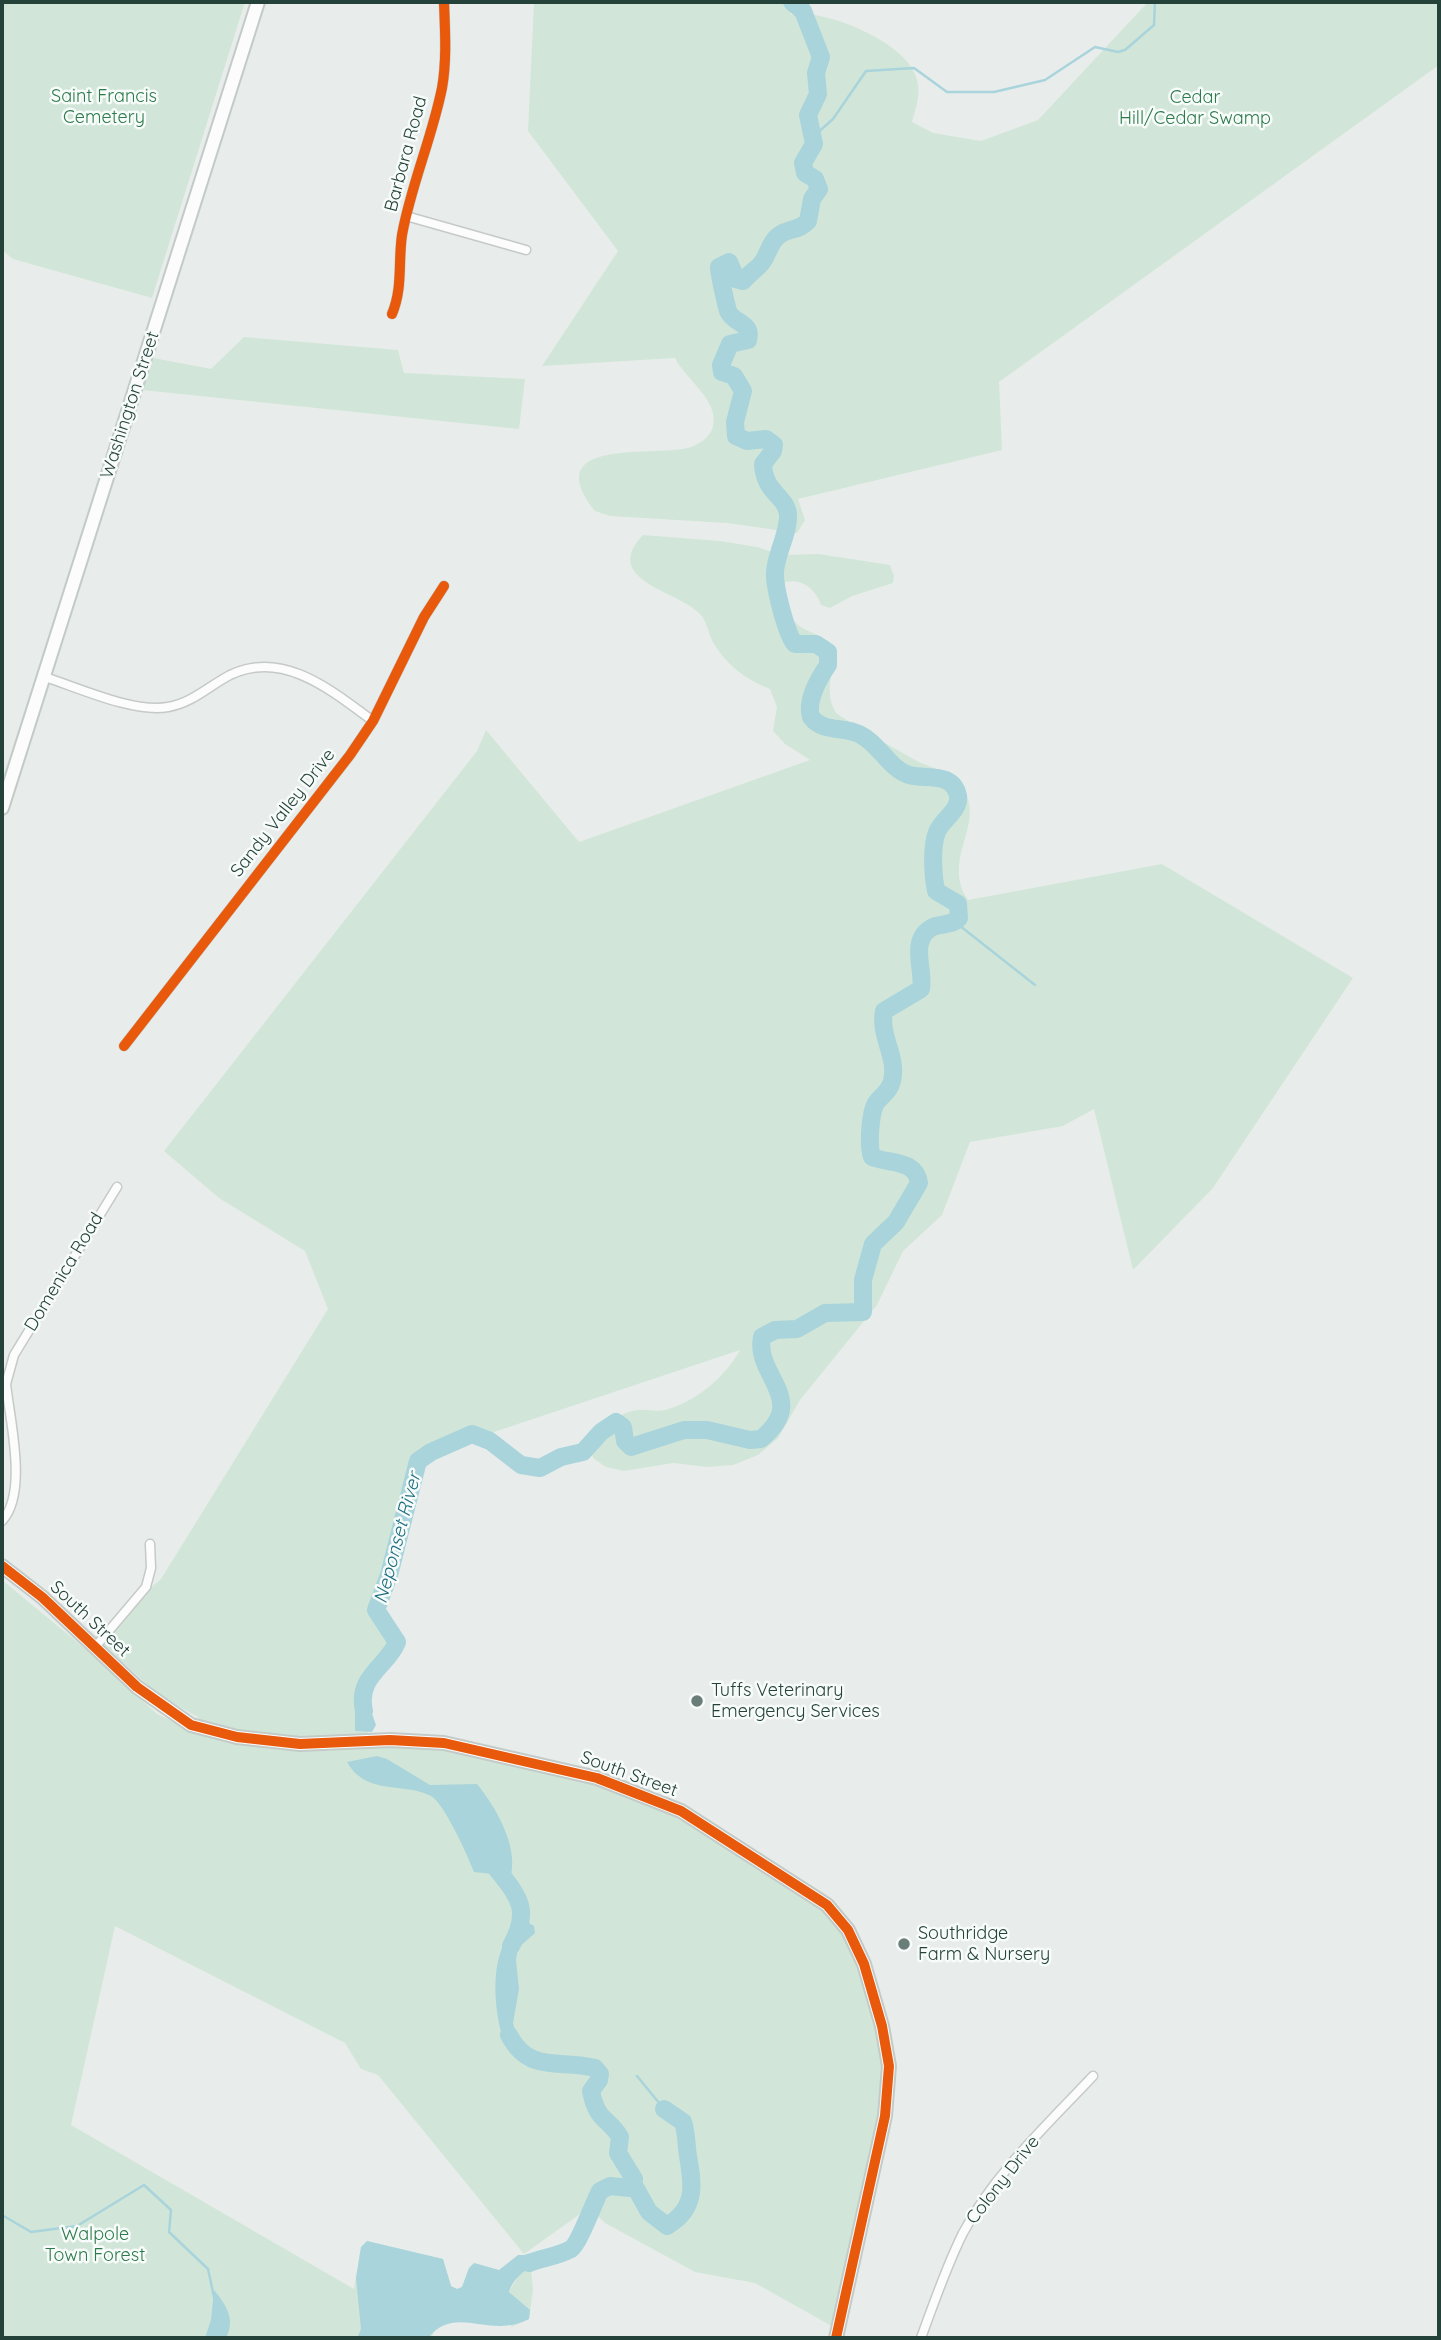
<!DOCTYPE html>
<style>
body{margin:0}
#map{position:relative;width:1441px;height:2340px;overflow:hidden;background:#e8edeb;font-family:Quicksand,sans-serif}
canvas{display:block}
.frame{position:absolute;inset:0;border:4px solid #24423a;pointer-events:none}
</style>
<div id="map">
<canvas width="1441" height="2340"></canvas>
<div class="frame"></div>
</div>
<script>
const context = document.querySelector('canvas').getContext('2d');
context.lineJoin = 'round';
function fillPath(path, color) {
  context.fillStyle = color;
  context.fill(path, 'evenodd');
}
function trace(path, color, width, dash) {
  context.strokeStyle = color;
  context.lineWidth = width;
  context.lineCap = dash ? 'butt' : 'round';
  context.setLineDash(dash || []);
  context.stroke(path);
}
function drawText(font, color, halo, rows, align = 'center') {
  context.font = font + ' Quicksand,sans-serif';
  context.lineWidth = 5;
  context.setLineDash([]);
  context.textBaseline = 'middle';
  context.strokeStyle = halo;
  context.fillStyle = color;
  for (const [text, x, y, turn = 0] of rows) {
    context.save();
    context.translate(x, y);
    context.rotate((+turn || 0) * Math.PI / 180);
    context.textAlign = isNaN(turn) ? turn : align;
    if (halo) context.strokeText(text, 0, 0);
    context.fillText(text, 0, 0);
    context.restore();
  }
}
fillPath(new Path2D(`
 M2 2H245L152 298 13 259 2 250Z
 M534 2H789L791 15C824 8 902 41 915 74 922 91 917 105 912 122L933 133 981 141 1038 120 1148 2H1439V65L999 382 1002 450 798 499 805 520 797 533 727 523 610 516 595 511C536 435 660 458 691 447 700 444 711 436 713 426 719 400 685 379 675 358L542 366 618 251 528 131Z
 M244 337 398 350 404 373 525 379 519 429 142 390 143 356 211 369Z
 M643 535 720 541 757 547 781 555 819 554 890 565 894 576 893 583 852 596 830 608 821 605C816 589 802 578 785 582 784 596 787 618 801 627 810 633 821 634 828 644 842 662 820 686 836 713 861 730 889 745 915 760 928 767 943 769 954 779 996 817 938 855 968 900L1162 864 1353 978 1213 1188 1133 1270 1094 1109 1063 1126 970 1142 942 1215 903 1251 877 1305 800 1400 778 1438 758 1455 733 1465 707 1467 673 1463 624 1471 606 1467 593 1458 590 1444C600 1428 618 1412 638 1410 647 1409 656 1412 665 1410 696 1402 725 1377 740 1350L482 1436C459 1431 424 1450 414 1472L389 1575 376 1610 397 1642C393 1653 384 1658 376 1667 359 1688 368 1716 368 1741H425L650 1797 813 1894 848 1930 889 2066 837 2329 755 2283 695 2272 605 2223 593 2211 594 2204 524 2254 378 2075 361 2069 345 2043 115 1926 71 2125 354 2289 361 2247 367 2241 443 2259 451 2286 457 2289 462 2287 469 2268 474 2263 499 2270 435 2330 431 2338H2V1580L88 1651 157 1714 203 1736 198 1717 158 1695 95 1636 161 1579 328 1309 305 1251 219 1198 164 1151 477 751 486 730 579 842 810 760 785 744 773 731 777 707 770 689C746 680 726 665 713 642 708 633 707 620 699 613 678 591 600 580 643 535Z
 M531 2268 533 2290 529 2319 511 2327 513 2298 509 2291 520 2274Z`), '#d1e6d8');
fillPath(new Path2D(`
 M361 1687 371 1688 370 1708 376 1725 372 1732 355 1731V1692Z
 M377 1756 387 1759 430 1785 477 1784C495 1806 518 1845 511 1875L500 1881 492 1874 474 1872C468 1856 444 1803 431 1796 405 1782 366 1796 347 1762Z
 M529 1923 534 1926 535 1933 518 1948 516 1960 519 1989 513 2023 521 2052 505 2044C493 2013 485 1934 529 1923Z
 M367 2241 443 2259 451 2286 457 2289 462 2287 469 2268 474 2263 499 2270 518 2255H550C535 2265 515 2273 509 2292L530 2310 529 2319C489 2340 456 2303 428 2338H357L361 2329 356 2278 361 2247Z
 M214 2290C226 2305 236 2319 226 2338H205L211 2320Z`), '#a9d4db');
trace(new Path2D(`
 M814 136 833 119 866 71 914 68 947 92H994L1045 80 1095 47 1118 52 1125 50 1154 25 1155 2
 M955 922 1035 985
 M637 2076 664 2109
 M2 2215 31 2232 77 2226 144 2185 171 2210 169 2232 208 2269 214 2297`), '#a9d4db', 2.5);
trace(new Path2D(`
 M364 1711C356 1676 388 1666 397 1642L376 1610 389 1575 418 1461 431 1452 472 1434 490 1441 521 1465 540 1468 561 1457 583 1452 601 1432 616 1422 623 1427 625 1441 631 1447 684 1430H707L750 1440 761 1439C810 1399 754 1376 762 1337L775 1330 797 1329 825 1313 863 1312V1280L873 1244 896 1222 919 1183C916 1159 889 1164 872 1157 868 1146 870 1113 876 1103 881 1096 890 1091 892 1081 898 1057 879 1036 884 1011L921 989C925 971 908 939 933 927 942 923 952 926 959 918L958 904 936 891C933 876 931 847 937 832 942 819 960 811 958 796 953 771 926 780 909 775 889 769 879 743 859 734 843 726 823 733 811 717 806 701 819 678 828 665V652L816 644H795C786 634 774 585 775 572 776 553 789 533 788 515 787 496 764 493 763 464L773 451 774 445 766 439 747 441 736 436 735 422 743 391 734 376 722 372 721 365 730 344 748 340C753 322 733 324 728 311 726 304 719 274 719 267L729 262 736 279 743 281C748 275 754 271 760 265 768 257 768 245 778 236 788 228 799 231 808 221L812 199 819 189 815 179 805 173 803 163 814 144 808 115 818 94 816 73 821 57 803 11 792 2
 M490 1860C514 1893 534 1905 511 1946
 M509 2035C529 2074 560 2059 595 2068L600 2074 599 2080 591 2091C597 2122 609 2118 620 2137L618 2153 634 2179 630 2188 610 2186 600 2191C594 2202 579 2244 571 2249 559 2256 542 2258 529 2263
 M634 2185 649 2212 667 2226C697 2208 693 2185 688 2156 686 2144 687 2134 683 2122L664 2109`), '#a9d4db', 18);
const street = new Path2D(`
 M406 216 526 250
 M392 314C403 288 398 262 402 235 411 185 432 138 442 88 447 60 445 30 444 2
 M45 677C79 688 133 713 168 707 192 703 209 686 230 675 283 649 332 691 373 721
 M124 1046 350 755 373 721 424 617 444 586
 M2 1521C28 1493 10 1421 6 1384L14 1355 117 1187
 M96 1646 146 1587 151 1568 150 1544
 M921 2338C934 2303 946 2267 963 2233 995 2173 1047 2125 1093 2076`);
const secondary = new Path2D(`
 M2 808 258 2
 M2 1566 42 1597 137 1687 191 1725 237 1737 300 1744 390 1740 444 1743 597 1778 681 1811 827 1905 848 1930 864 1964 882 2026 889 2066 885 2116 836 2338`);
trace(street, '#c5cac8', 11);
trace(secondary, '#c3cbc8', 16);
trace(street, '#fcfcfc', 8);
trace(secondary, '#fcfcfc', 12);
trace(new Path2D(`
 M392 314C403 288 398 262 402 235 411 185 432 138 442 88 447 60 445 30 444 2
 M124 1046 350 755 373 721 424 617 444 586
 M2 1566 42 1597 137 1687 191 1725 237 1737 300 1744 390 1740 444 1743 597 1778 681 1811 827 1905 848 1930 864 1964 882 2026 889 2066 885 2116 836 2338`), '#e8590c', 10);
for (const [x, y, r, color] of [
 [697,1701,7,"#697e78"],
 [904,1944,7,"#697e78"]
]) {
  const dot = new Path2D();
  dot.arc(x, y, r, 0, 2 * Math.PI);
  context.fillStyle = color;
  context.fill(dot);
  trace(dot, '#f7fbf9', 2.5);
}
drawText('18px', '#2d7a4b', '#f7fbf9', [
 ["Saint Francis",104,97],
 ["Cemetery",104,118],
 ["Cedar",1195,98],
 ["Hill/Cedar Swamp",1195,119],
 ["Walpole",95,2235],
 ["Town Forest",95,2256]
]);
drawText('18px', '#24423a', '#f7fbf9', [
 ["Barbara Road",406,154,-75],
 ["Washington Street",130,405,-72],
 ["Sandy Valley Drive",283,813,-52],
 ["Domenica Road",64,1272,-59],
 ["South Street",90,1619,43],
 ["South Street",629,1774,20],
 ["Colony Drive",1003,2180,-52]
]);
drawText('18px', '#24423a', '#f7fbf9', [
 ["Tuffs Veterinary",711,1691],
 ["Emergency Services",711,1712],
 ["Southridge",918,1934],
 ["Farm & Nursery",918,1955]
], 'left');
drawText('italic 19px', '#1c6f80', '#f7fbf9', [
 ["Neponset River",398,1538,-75]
]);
</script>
